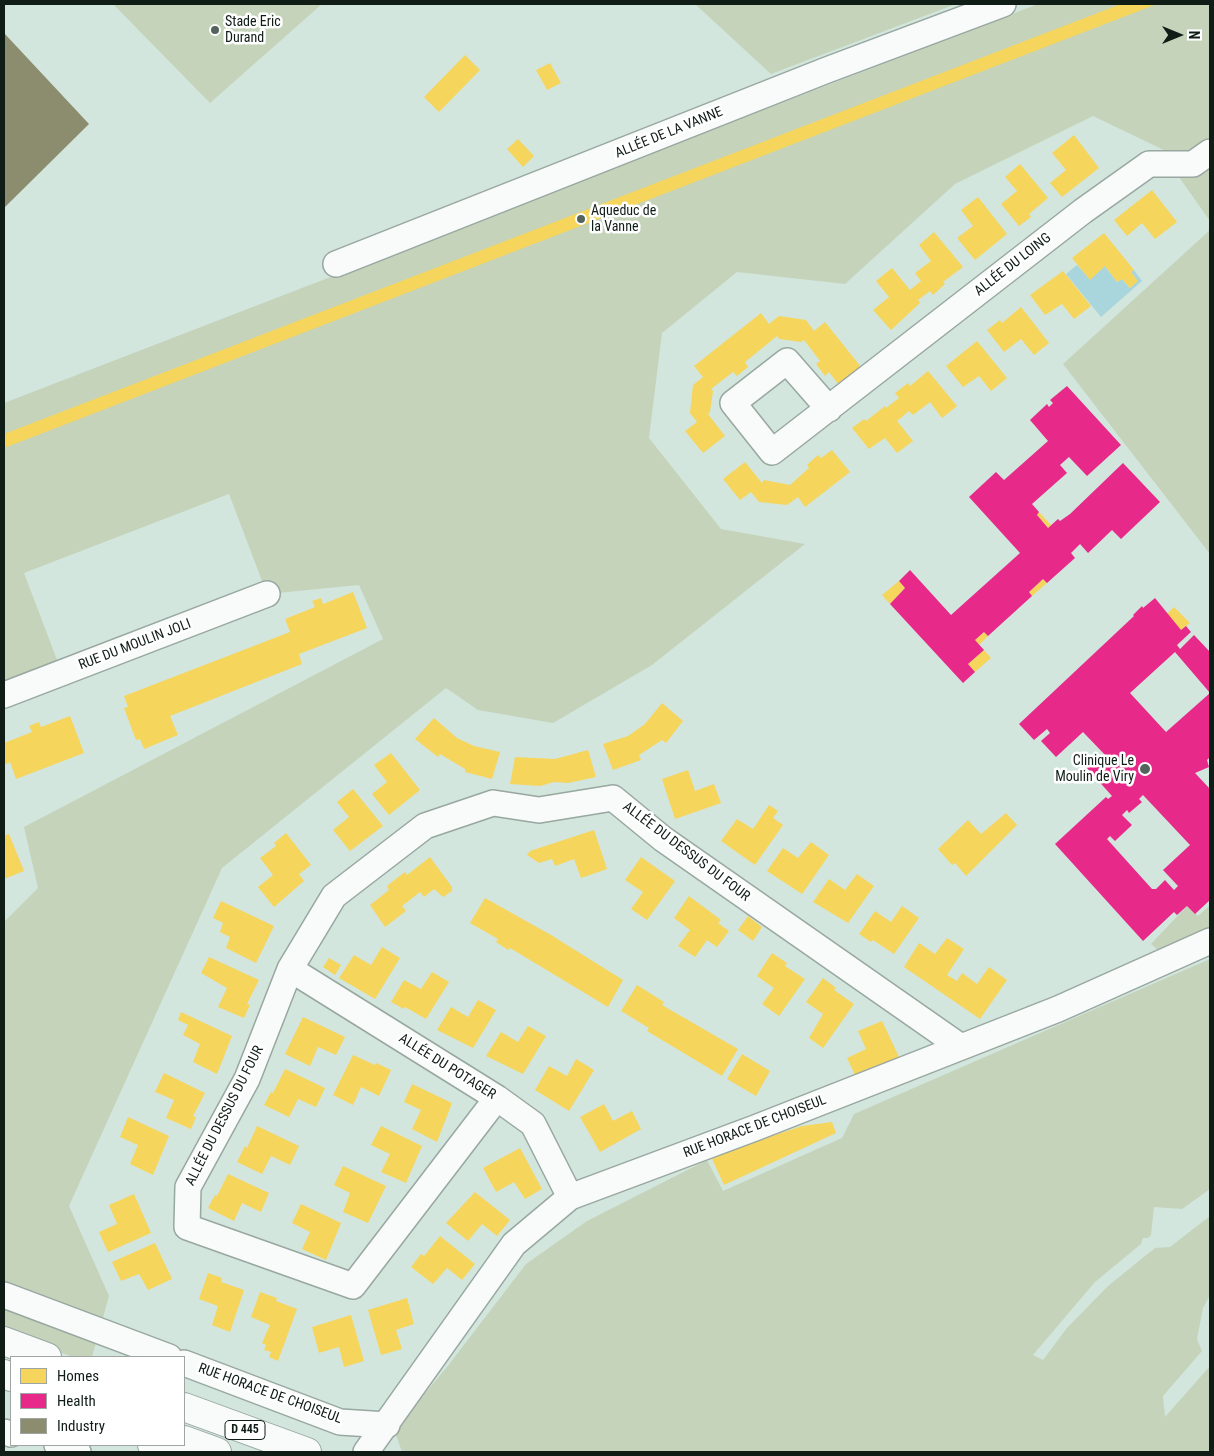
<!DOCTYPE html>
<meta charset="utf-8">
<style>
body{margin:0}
#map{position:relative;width:1214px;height:1456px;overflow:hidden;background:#d2e6dd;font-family:"Roboto Condensed",sans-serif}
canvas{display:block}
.frame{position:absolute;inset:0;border:5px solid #101d17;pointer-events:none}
.legend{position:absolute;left:10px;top:1356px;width:175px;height:90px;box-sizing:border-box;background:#fff;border:1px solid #9fa5a2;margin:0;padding:6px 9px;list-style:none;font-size:15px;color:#101d17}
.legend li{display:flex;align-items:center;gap:10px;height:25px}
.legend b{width:25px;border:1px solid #9fa5a2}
.north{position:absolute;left:1154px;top:10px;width:50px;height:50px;-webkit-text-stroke:4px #fff;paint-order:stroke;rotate:90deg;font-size:14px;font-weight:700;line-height:20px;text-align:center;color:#101d17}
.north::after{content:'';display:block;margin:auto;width:18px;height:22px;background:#101d17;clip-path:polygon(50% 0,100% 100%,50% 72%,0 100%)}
</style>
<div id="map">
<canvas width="1214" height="1456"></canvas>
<div class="frame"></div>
<ul class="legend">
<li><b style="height:14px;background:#f6d55c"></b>Homes</li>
<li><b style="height:14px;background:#e7298a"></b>Health</li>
<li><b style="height:14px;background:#8c8c6e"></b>Industry</li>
</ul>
<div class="north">N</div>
</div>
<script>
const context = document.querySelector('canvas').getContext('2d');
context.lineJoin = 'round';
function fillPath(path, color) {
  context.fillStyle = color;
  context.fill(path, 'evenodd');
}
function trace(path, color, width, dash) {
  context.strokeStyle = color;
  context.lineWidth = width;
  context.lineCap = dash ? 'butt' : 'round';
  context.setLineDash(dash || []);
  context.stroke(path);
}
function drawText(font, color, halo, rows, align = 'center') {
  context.font = font + ' "Roboto Condensed",sans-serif';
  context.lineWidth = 5;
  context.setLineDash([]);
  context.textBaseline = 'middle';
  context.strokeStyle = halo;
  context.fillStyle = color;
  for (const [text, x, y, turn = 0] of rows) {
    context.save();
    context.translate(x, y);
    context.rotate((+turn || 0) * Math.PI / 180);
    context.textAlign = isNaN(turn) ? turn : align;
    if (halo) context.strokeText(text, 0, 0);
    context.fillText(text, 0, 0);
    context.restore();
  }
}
fillPath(new Path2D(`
 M113 4H322L210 103Z
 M695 4H956L771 74Z
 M1038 4H1210V221L1179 177 1193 164 1093 116 955 184 845 284 737 272 662 333 649 438 721 529 805 544 652 665 553 723 478 710 446 688 222 868 69 1206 109 1296 92 1357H73L4 1332V922L38 888 24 827 383 639 359 585 267 594 229 494 24 573 62 673 4 695V403Z
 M1210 230V554L1063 364Z
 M1210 905V932L1160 952 1151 944 1187 906 1198 916Z
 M1210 959V1189L1182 1209 1154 1207 1151 1235 1148 1238H1143L1141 1244 1095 1282 1033 1355 1043 1360 1067 1328 1108 1286 1155 1248 1170 1247 1210 1216V1295L1203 1308 1197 1339 1202 1351 1163 1396 1165 1417 1210 1366V1452H402L396 1435 400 1423 447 1367 526 1264 587 1221 707 1160 723 1191 842 1138 854 1114Z`), '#c5d3ba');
fillPath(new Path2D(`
 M1077 265 1090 279 1105 266 1117 282 1122 279 1130 288 1137 281 1131 272 1134 270 1142 281 1101 317 1066 274Z`), '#a9d5dc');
fillPath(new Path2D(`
 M1121 4H1157L4 448V434Z
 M465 55 480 70 439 112 424 97Z
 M550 63 561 83 547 90 536 70Z
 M1074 135 1099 168 1062 197 1050 183 1066 170 1052 153Z
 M518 139 534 156 523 167 507 149Z
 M1020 164 1048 198 1029 214 1031 217 1019 226 1001 204 1017 191 1005 177Z
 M1152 190 1177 222 1155 239 1142 223 1127 236 1114 220Z
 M978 197 1007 234 975 260 957 238 973 226 961 210Z
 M934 232 963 267 943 282 945 284 933 295 930 291 918 300 920 303 891 330 873 310 889 297 876 281 892 268 910 290 921 281 915 273 931 261 919 245Z
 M1104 233 1134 270 1131 272 1138 281 1130 288 1122 279 1117 282 1105 266 1090 280 1072 258Z
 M1063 271 1091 306 1074 319 1062 304 1045 315 1030 295Z
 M1021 307 1049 343 1034 355 1021 339 1004 352 987 330 1000 320 1002 323Z
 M761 313 769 324 779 316 806 320 814 331 825 322 861 367 838 384 829 372 825 376 816 364 820 361 804 340 801 342 779 339 777 336 745 362 748 367 737 376 733 372 711 389 713 391 710 412 708 414 725 436 703 453 685 431 697 422 690 413 693 385 703 377 694 366Z
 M977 341 1007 378 991 391 979 376 963 387 946 366Z
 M928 371 957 406 942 418 930 402 913 415 909 411 897 421 913 441 897 453 885 438 869 449 852 428 864 419 866 421 885 406 886 408 899 398 895 393 908 383 910 386Z
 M832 450 850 472 805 507 798 497 787 505 759 502 751 492 740 500 723 479 745 462 762 483 764 480 790 485 809 468 807 465 818 455 821 458Z
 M1039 512 1051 525 1048 528 1037 515Z
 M1043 579 1047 583 1032 596 1029 592Z
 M899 581 905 588 890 604 882 595Z
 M353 592 367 628 299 654 302 664 170 716 178 735 144 749 140 739 136 740 124 708 128 707 124 696 290 632 285 619 315 607 312 601 321 598 323 604Z
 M1174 607 1190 623 1181 630 1166 615Z
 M984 632 988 636 979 645 975 640Z
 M984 650 991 658 975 672 968 664Z
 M662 703 683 721 666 743 662 740 639 755 641 760 613 770 603 744 628 736 645 724Z
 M70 716 84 753 16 779 10 762 4 765V743L32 732 29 726 39 722 41 727Z
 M434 718 457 738 474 746 500 752 492 779 465 772V769L440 754 438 757 415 739Z
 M588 750 596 777 568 783 554 782 540 786 510 784 515 757 555 759Z
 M391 753 420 790 389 815 372 794 387 782 374 765Z
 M688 770 695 791 714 784 721 803 675 819 662 779Z
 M353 789 383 826 350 851 333 830 349 817 337 802Z
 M769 805 778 811 773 818 783 825 755 865 721 841 737 819 753 829Z
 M1006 813 1017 825 966 876 955 863 952 865 938 849 968 820 981 834Z
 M594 830 607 869 581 878 574 859 555 866 552 859 539 863 527 855 530 851Z
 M286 833 311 865 299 874 304 881 274 907 258 887 273 875 260 858 276 846 274 843Z
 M9 834 24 871 4 879V836Z
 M811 842 829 855 802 894 767 871 783 848 798 858Z
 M430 857 452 887V891L443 897 434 889 424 897 420 892 402 906 406 911 385 927 370 905 389 890 387 886 397 878 405 872 407 875Z
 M641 857 675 881 647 920 631 909 643 892 625 880Z
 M857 874 874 886 848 923 813 902 829 879 845 890Z
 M689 896 721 920 718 923 729 931 717 947 707 940 695 957 678 946 690 930 674 918Z
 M485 898 551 935 623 980 608 1007 510 948 508 950 496 942 498 939 470 923Z
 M221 901 274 926 256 963 226 948 230 937 220 932 223 923 213 918Z
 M902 906 919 918 894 954 873 940 871 942 859 934 875 911 891 922Z
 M748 916 762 927 753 941 738 930Z
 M947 938 964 949 947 975 957 981 962 973 977 984 989 967 1007 980 980 1019 904 967 919 943 935 954Z
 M382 947 400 958 375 999 339 978 354 955 371 965Z
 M772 953 787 963 785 966 805 979 779 1016 762 1004 774 988 757 976Z
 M209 957 259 980 247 1004 250 1005 244 1018 218 1007 227 988 201 973Z
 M329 958 341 965 335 975 323 967Z
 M432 972 449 982 426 1019 405 1007 404 1009 391 1002 404 980 421 989Z
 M823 978 836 988 834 990 854 1004 823 1048 809 1038 823 1014 806 1002Z
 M637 985 664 1002 662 1005 738 1049 722 1076 647 1031 649 1028 621 1011Z
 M478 1000 496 1010 473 1048 437 1030 451 1007 468 1017Z
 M181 1012 232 1036 217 1074 193 1062 200 1044 183 1035 188 1025 178 1020Z
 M303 1017 345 1037 336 1055 318 1047 310 1066 285 1054Z
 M882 1021 899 1057 856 1077 847 1058 866 1049 858 1031Z
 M528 1026 546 1036 523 1074 486 1056 501 1032 518 1042Z
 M742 1054 770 1071 756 1096 727 1079Z
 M353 1055 375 1065 376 1063 391 1070 379 1096 361 1087 353 1105 333 1095Z
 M576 1059 594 1070 569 1111 535 1090 549 1066 567 1076Z
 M285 1069 325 1088 316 1107 298 1099 289 1117 264 1105 271 1092 273 1093Z
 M164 1073 205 1093 193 1116 196 1117 191 1129 166 1118 174 1100 155 1092Z
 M412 1084 452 1103 437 1142 412 1129 421 1110 404 1102Z
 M604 1104 613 1121 632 1111 641 1129 600 1152 580 1117Z
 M128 1117 169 1136 153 1175 130 1164 138 1145 120 1137Z
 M832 1122 836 1133 724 1185 712 1159 724 1152 802 1126Z
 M257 1126 299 1146 290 1165 271 1156 262 1174 237 1162 245 1146 247 1148Z
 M381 1126 422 1146 406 1183 381 1172 390 1154 371 1145Z
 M520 1148 542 1189 525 1199 514 1182 496 1192 483 1168Z
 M343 1166 386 1186 368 1223 343 1212 350 1193 334 1185Z
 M228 1174 269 1193 261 1212 242 1203 234 1221 208 1208 215 1195 217 1196Z
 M475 1192 510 1220 497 1236 482 1224 468 1241 446 1223Z
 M134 1194 151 1233 108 1252 99 1232 117 1224 109 1205Z
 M301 1204 341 1223 326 1260 302 1249 310 1232 292 1223Z
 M440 1236 475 1264 462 1280 447 1268 433 1284 411 1267 421 1254 424 1256Z
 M155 1243 172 1279 148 1290 139 1274 121 1281 112 1262Z
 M208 1273 222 1278 221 1282 244 1290 230 1332 212 1325 218 1306 199 1299Z
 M260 1292 277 1298 276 1301 297 1309 278 1361 269 1357 271 1352 264 1350 266 1345 262 1343 270 1325 251 1317Z
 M407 1298 414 1324 396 1330 402 1349 381 1355 368 1310Z
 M351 1315 364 1361 344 1367 339 1347 319 1353 312 1327Z`), '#f6d55c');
fillPath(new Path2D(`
 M1067 386 1121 445 1087 476 1069 457 1060 465 1067 473 1032 504 1039 512 1037 515 1048 528 1058 519 1060 521 1070 514 1123 463 1160 502 1121 539 1112 530 1088 553 1080 544 1071 553 1075 558 1047 583 1043 579 1029 592 1032 596 988 636 984 632 975 640 984 650 968 664 975 672 963 683 890 604 905 588 899 581 910 570 951 615 1020 553 969 497 996 472 1004 480 1048 441 1030 420 1047 404 1049 407 1053 403 1050 400Z
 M1155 598 1181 630 1186 626 1191 632 1177 645 1180 649 1194 635 1210 652V757L1207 760 1209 767 1195 773 1210 789V900L1195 914 1187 906 1177 915 1174 912 1143 941 1055 844 1106 797 1108 799 1112 796 1087 768 1099 757 1102 759 1106 756 1083 732 1056 757 1041 741 1050 733 1047 729 1034 740 1019 724 1134 616 1133 615 1142 606 1143 608ZM1175 652 1210 693 1166 732 1130 693ZM1143 795 1190 845 1163 870 1178 886 1174 890 1165 880 1156 889H1152L1107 839 1110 836 1115 841 1132 825 1122 815 1127 810 1129 813 1142 802 1139 799Z`), '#e7298a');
fillPath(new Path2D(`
 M4 33 89 124 4 208Z`), '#8c8c6e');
const minor = new Path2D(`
 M336 264 827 70 1003 4
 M829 409 787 361 733 403 772 452 1083 211 1149 164H1193L1210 152
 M4 695 267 594
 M290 969 497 1098 533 1124 570 1197
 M497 1098 353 1286 187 1227 188 1187 247 1079 290 969 334 896 425 826 493 803 539 810 613 798 663 839 961 1047
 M4 1295 169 1357
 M184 1363 340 1422 387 1425
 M4 1432 11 1434
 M57 1445 78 1452
 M366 1452 514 1244 570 1197 755 1128 1058 1009 1210 941`);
const primary = new Path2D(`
 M4 1341 47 1357
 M4 1374 11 1377
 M184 1407 307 1452
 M184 1440 217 1452
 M152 1445 173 1452`);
trace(minor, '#98a7a0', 28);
trace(primary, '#98a7a0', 30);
trace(minor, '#f8fbfa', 25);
trace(primary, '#f8fbfa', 28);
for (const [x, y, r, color] of [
 [215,30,5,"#54635c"],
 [581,219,5,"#54635c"],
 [1145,769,6,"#54635c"]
]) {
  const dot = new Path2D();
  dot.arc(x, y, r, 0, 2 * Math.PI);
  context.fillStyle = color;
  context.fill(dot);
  trace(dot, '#fff', 2);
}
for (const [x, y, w] of [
 [245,1430,40]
]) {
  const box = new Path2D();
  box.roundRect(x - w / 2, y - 9.5, w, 19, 4);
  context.fillStyle = '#fff';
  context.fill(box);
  trace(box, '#101d17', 1);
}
drawText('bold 12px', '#101d17', null, [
 ["D 445",245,1430]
]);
drawText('14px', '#101d17', '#fff', [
 ["Stade Eric",225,22],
 ["Durand",225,38],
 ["Aqueduc de",591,211],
 ["la Vanne",591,227],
 ["Clinique Le",1134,761,"right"],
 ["Moulin de Viry",1134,777,"right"]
], 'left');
drawText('14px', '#101d17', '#fff', [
 ["ALLÉE DE LA VANNE",669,133,-22],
 ["ALLÉE DU LOING",1013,265,-38],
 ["RUE DU MOULIN JOLI",135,645,-21],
 ["ALLÉE DU DESSUS DU FOUR",686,852,37],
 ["ALLÉE DU POTAGER",447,1067,32],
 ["ALLÉE DU DESSUS DU FOUR",225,1116,-63],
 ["RUE HORACE DE CHOISEUL",755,1127,-21],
 ["RUE HORACE DE CHOISEUL",270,1394,20]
]);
</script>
